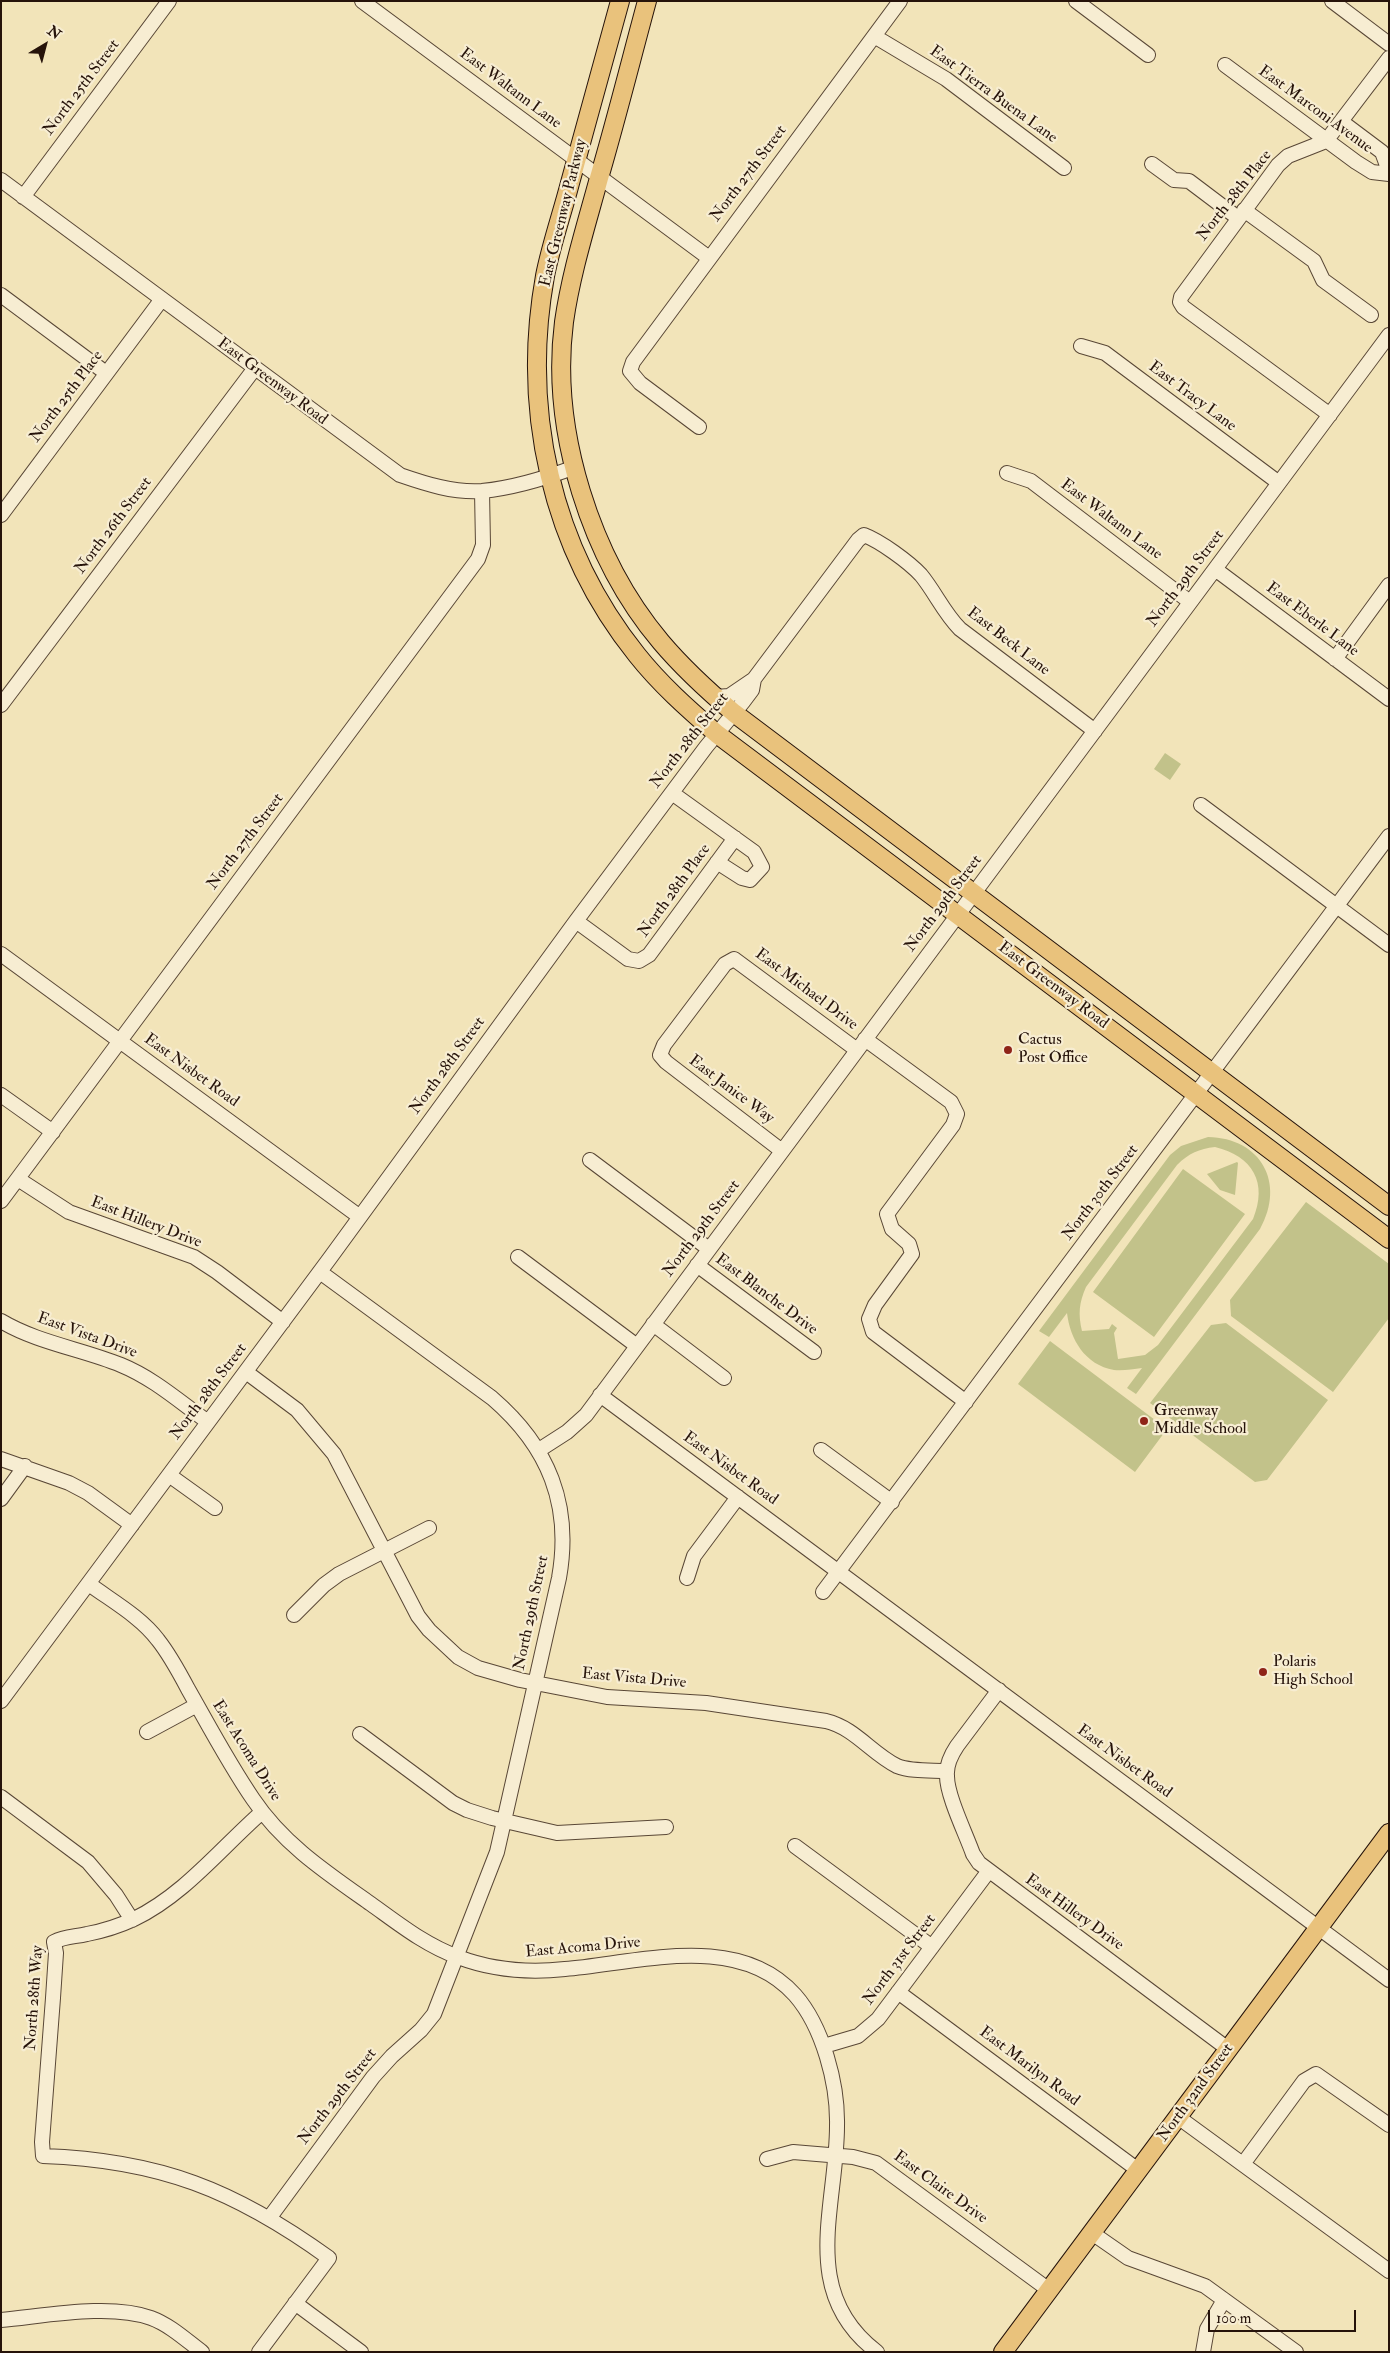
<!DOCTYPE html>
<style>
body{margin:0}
#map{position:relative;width:1390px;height:2353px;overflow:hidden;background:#f2e4b9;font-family:"IM FELL Double Pica",serif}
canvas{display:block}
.frame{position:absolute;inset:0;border:2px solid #26130a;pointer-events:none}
.north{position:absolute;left:20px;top:20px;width:50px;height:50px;-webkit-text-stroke:4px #f7edd2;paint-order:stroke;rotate:37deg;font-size:14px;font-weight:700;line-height:20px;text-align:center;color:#26130a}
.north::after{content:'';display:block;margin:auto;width:18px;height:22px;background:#26130a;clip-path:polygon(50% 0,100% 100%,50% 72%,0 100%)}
.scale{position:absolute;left:1208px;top:2310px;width:148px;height:22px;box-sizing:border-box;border:2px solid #26130a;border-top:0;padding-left:6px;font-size:15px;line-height:18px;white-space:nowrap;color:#26130a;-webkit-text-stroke:4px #f7edd2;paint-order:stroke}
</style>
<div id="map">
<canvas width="1390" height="2353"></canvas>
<div class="frame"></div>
<div class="north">N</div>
<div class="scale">100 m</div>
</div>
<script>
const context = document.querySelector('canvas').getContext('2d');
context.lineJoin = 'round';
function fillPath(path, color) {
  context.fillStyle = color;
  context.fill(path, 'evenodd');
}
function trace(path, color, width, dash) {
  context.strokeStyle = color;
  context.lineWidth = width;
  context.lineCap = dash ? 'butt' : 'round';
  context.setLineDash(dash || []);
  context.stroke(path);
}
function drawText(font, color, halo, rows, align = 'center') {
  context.font = font + ' "IM FELL Double Pica",serif';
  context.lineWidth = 4.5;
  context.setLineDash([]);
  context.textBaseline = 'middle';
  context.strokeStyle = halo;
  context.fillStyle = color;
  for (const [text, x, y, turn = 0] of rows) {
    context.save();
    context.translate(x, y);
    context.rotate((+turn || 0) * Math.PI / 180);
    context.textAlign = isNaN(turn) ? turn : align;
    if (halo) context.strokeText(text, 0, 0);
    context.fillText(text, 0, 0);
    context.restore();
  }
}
fillPath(new Path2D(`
 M1165 753 1181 764 1170 780 1154 769Z
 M1208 1137C1261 1138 1286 1183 1260 1229L1136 1394 1127 1388 1142 1368C1133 1369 1123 1371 1114 1370 1085 1365 1070 1339 1067 1313L1049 1337 1039 1331 1170 1155 1181 1146ZM1215 1147C1253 1156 1268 1183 1253 1219L1158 1345 1145 1355 1118 1359 1114 1333 1117 1328 1112 1324 1109 1329 1082 1331C1078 1314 1079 1303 1086 1287L1177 1165C1189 1153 1199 1149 1215 1147Z
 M1237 1162 1238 1163 1235 1195 1220 1190 1207 1174Z
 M1183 1169 1245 1214 1154 1337 1093 1292Z
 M1306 1202 1389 1264V1318L1333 1392 1231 1316 1230 1300Z
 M1226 1323 1328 1400 1267 1480 1255 1482 1150 1403 1211 1325Z
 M1050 1341 1167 1429 1135 1472 1018 1384Z`), '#c2c28a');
const minor = new Path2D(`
 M362 1 709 258
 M1076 1 1148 55
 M1332 1 1389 44
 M874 36 946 79 1064 168
 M1225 65 1356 162 1372 172 1389 174
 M1342 122 1382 152 1389 171
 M1152 164 1174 180 1189 181 1238 218
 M1 180 400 475C426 484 454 493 482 491 513 488 546 478 575 467
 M23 197 169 1
 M1244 210 1314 261 1323 280 1371 315
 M1 295 106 373
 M1081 346 1105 353 1279 483
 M1330 415 1183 307 1180 302 1181 297 1278 165 1288 156 1326 141 1389 58
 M699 427 640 383 630 371 633 362 900 1
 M1007 473 1031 481 1190 602
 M1 515 162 299
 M1215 569 1389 699
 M1335 659 1389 585
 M715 697 729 696 754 679 858 540 864 535C880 541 909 562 921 575 935 592 944 613 960 629L1095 731
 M1 705 255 368
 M672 793 754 852 762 867 750 880 742 878 717 862
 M1201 805 1389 945
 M576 921 628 959 639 961 649 955 735 838
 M1 954 360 1217
 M865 1039 951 1102 957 1114 953 1125 887 1214 892 1229 909 1244 912 1254 875 1305 869 1319 873 1332 966 1402
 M1 1095 53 1132
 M782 1151 666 1062 660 1055 664 1045 725 964 734 959 857 1050
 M590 1160 709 1249
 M18 1179 69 1212 194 1257 217 1272 283 1322
 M1 1201 478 559 483 545 482 491
 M518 1257 637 1346
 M697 1265 814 1352
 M1 1321C38 1343 82 1349 121 1365 153 1378 180 1402 208 1422
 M653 1324 724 1378
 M246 1372 297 1410 334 1454 418 1616 429 1630 458 1657 478 1668 520 1680 607 1697 706 1703 826 1721C855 1728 871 1753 897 1766 912 1772 932 1770 947 1771
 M600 1395 1389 1980
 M539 1450 567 1432 586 1415 1389 335
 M821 1450 892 1502
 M1 1459 69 1483 88 1493 132 1525
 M169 1475 215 1508
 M1 1499 25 1466
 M687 1578 694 1556 738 1497
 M89 1584C112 1601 141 1617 158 1640 170 1655 179 1672 188 1689 209 1726 229 1764 253 1799 283 1844 327 1873 371 1904 399 1924 425 1945 458 1957 492 1970 528 1973 565 1969 638 1963 738 1931 795 1995 823 2027 838 2084 837 2126 837 2207 798 2292 877 2352
 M823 1592 1389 836
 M294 1615 324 1585 339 1574 429 1528
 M999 1690 957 1746C951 1755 946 1765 947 1776 947 1796 966 1834 973 1854L979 1863 1228 2049
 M1 1701 330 1258 576 921 706 747 743 702 752 690 754 679
 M147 1732 197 1705
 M360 1734 453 1803 467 1810 492 1818 557 1833 666 1827
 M1 1797 88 1862 116 1895 132 1920
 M795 1846 932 1947
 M898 1992 1138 2170
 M824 2046 858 2036 878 2019 988 1872
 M1178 2117 1389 2271
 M767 2159 793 2152 853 2157 876 2163 1049 2290
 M1243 2164 1304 2081 1316 2074 1389 2125
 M270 2217 373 2077 392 2056 421 2030 434 2014 497 1852 559 1578C572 1505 549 1447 492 1398L320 1272
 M1092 2233 1128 2258 1205 2286 1296 2352
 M295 2303 361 2352
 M1 2320C45 2316 110 2303 151 2318 170 2325 186 2340 202 2352
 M259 2352 329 2258C235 2190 159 2160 43 2156L42 2142 53 1998 56 1953 54 1942C65 1936 75 1937 87 1934 103 1931 119 1926 134 1919 184 1895 221 1848 262 1812
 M1203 2352 1207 2329 1224 2300`);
const major = new Path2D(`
 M620 1C603 62 586 123 570 183 562 214 551 245 545 276 521 410 551 548 637 655 660 684 688 709 717 734L1389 1239
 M647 1C631 60 616 120 599 178 586 226 571 273 564 322 550 431 591 559 661 642 683 668 708 691 734 713L1389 1206
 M1003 2352 1389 1833`);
trace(minor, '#594736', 16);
trace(major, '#26130a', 20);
trace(minor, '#f7edd2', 14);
trace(major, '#e9c27c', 18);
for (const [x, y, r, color] of [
 [1008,1050,5,"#8f2418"],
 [1144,1421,5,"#8f2418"],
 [1263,1672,5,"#8f2418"]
]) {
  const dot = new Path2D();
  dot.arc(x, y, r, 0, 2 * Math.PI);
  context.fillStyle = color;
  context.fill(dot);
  trace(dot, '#f7edd2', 2);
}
drawText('16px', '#26130a', '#f7edd2', [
 ["North 25th Street",82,88,-53],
 ["East Waltann Lane",510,89,37],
 ["East Tierra Buena Lane",993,95,36],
 ["East Marconi Avenue",1315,110,36],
 ["North 27th Street",749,174,-53],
 ["North 28th Place",1235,196,-52],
 ["East Greenway Parkway",564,213,-76],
 ["East Greenway Road",272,382,37],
 ["North 25th Place",67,397,-53],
 ["East Tracy Lane",1192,397,37],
 ["East Waltann Lane",1111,520,37],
 ["North 26th Street",114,526,-53],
 ["North 29th Street",1186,579,-53],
 ["East Eberle Lane",1312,620,37],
 ["East Beck Lane",1008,642,38],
 ["North 28th Street",690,741,-52],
 ["North 27th Street",246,842,-53],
 ["North 28th Place",675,891,-54],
 ["North 29th Street",944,904,-53],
 ["East Greenway Road",1053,986,37],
 ["East Michael Drive",806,990,37],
 ["North 28th Street",448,1066,-54],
 ["East Nisbet Road",191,1071,36],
 ["East Janice Way",731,1090,37],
 ["North 30th Street",1101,1193,-53],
 ["East Hillery Drive",146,1223,21],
 ["North 29th Street",702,1229,-53],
 ["East Blanche Drive",766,1295,37],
 ["East Vista Drive",87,1336,20],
 ["North 28th Street",209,1392,-53],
 ["East Nisbet Road",730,1469,36],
 ["North 29th Street",532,1613,-78],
 ["East Vista Drive",634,1679,5],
 ["East Acoma Drive",246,1751,58],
 ["East Nisbet Road",1124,1762,36],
 ["East Hillery Drive",1074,1913,36],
 ["East Acoma Drive",583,1948,-5],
 ["North 31st Street",900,1960,-53],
 ["North 28th Way",35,1998,-86],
 ["East Marilyn Road",1029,2067,37],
 ["North 32nd Street",1196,2093,-54],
 ["North 29th Street",338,2097,-52],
 ["East Claire Drive",940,2188,36]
]);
drawText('16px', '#26130a', '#f7edd2', [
 ["Cactus",1018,1041],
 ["Post Office",1018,1059],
 ["Greenway",1154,1412],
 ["Middle School",1154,1430],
 ["Polaris",1273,1663],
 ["High School",1273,1681]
], 'left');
</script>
